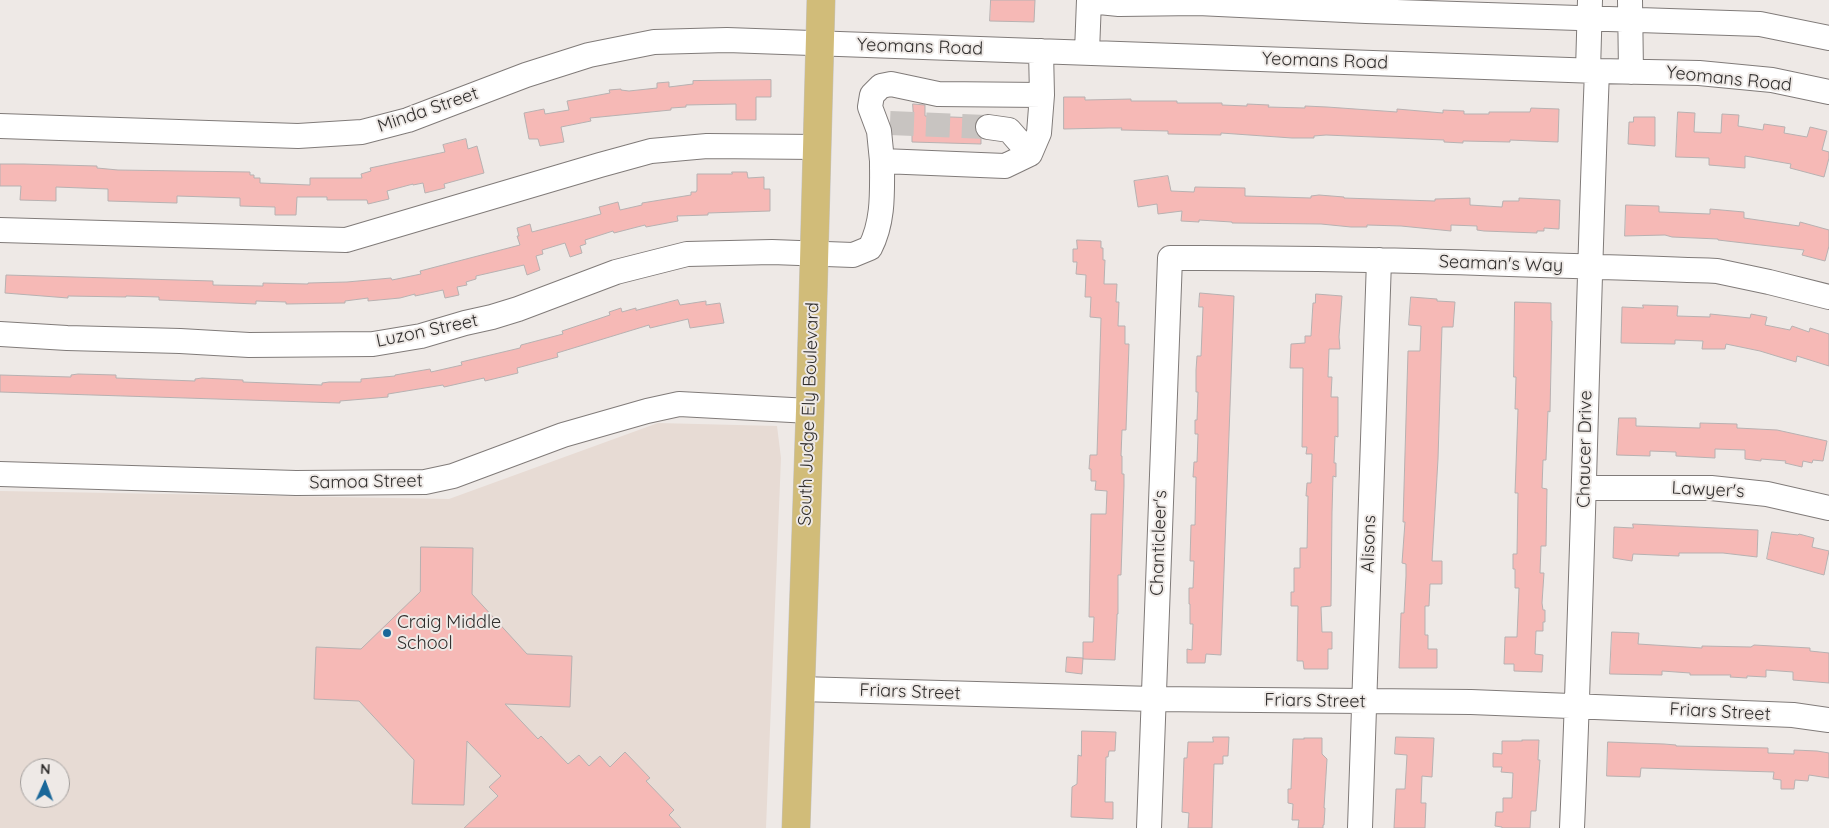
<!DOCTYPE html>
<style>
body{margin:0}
#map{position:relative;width:1829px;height:828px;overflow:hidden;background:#eee9e6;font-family:Quicksand,sans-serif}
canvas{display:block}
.north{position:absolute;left:20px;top:758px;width:50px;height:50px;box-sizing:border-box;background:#eee9e6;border:1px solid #a29e9c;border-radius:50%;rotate:2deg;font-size:14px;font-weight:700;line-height:20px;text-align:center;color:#302e2d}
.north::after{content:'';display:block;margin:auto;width:18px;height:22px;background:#196799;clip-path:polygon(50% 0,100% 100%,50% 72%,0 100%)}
</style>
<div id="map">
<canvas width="1829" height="828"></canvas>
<div class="north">N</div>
</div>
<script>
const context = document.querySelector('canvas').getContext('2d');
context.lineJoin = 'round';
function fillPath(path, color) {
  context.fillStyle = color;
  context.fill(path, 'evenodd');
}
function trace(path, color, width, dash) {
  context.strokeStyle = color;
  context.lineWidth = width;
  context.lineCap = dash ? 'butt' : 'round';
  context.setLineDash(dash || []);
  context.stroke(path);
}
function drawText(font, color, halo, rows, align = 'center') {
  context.font = font + ' Quicksand,sans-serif';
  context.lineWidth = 4;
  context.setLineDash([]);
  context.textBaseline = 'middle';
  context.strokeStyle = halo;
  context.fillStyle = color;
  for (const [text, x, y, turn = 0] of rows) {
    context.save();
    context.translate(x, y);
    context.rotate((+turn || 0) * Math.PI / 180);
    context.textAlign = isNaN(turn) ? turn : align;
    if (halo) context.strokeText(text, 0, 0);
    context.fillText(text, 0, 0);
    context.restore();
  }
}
fillPath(new Path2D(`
 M658 423 777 426 781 458 766 828H0V491L449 499ZM30 768H60V798H30Z`), '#e7dbd4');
const building = new Path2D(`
 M991 0H1035L1034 22 990 21Z
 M771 80V97H756V120H736V104L686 105V107L671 108V110L590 118 591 121 561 127 564 142 540 146 538 139H529L524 113 544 109 545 114 569 110 567 101 610 93 609 90 621 89V90L629 91 657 88V83L669 82V87L693 84V81Z
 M1064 97H1085V100L1131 99V101H1177V103H1222V105L1247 106V104L1269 105 1268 107 1305 108V106L1327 107 1397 112V109L1443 113V110L1464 111V114H1489V112H1530L1531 108 1559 109 1558 142 1510 140V142L1463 141V143L1444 142V140L1326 135 1314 136V138H1292L1221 133V135L1168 134V131L1121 130 1122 128H1109L1064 129Z
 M913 104 925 105V116L978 118 974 126 975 133 981 139V144L912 142V132H907L908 115H913Z
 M1678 112 1695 113 1694 132 1721 133 1722 114 1739 115 1738 126 1763 130 1764 124 1785 127 1784 133 1807 137 1810 127 1827 131 1822 150 1829 152V158L1824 177 1790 168 1791 164 1745 156V168L1709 165V158L1676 157Z
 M1634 117H1655V146L1628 144 1629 122H1633Z
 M466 139 468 149 477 146 484 173 444 184 445 188 425 193 423 183 413 185V184L387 191 389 199 368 204 367 200H327V197H297L296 215H275V207L240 206V198L177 196V203L108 201V189L56 187V201L20 200 21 186H0V164H24L97 166V168L118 170 250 172V175H254V178H260V183L310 185V178H362L361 174 371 171 370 168 445 152 443 145Z
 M732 172H747L748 178 764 177V189H770V211L708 213V215L677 216 678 221 646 227 645 225 614 233 613 231 585 240 586 244 580 246 582 253 570 257 565 243 542 250 543 254 536 256 540 270 527 275 524 265 476 276V279L466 282 467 285 457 287 459 295 445 298 443 290 415 296V294L400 298 368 301V298L345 301V303L286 304V302L256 301V304L184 301 159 300V297L126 296V297L68 296V298L5 293 6 275 213 281V285L263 286V283L308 284V283L347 282 391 278 392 280 421 274 420 271 520 245 517 236H519L517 228 530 224 532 232 601 214 599 207 618 202 620 210 642 205V203L691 195V192H696L697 190V174H732Z
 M1168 176 1171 191 1194 192 1195 187 1245 188V196L1311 198V196L1319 195 1344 197V198L1435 201V199L1470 198V205L1502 207 1503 201H1519V198L1560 200 1559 229 1544 228V231H1537V233L1484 231 1477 230V226L1451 225V231L1401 226 1367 225V227H1351L1321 224 1232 223V222L1199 220V222L1181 221 1182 211 1158 214 1157 204 1138 207 1134 181Z
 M1626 205 1659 206V212L1710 214V209L1744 212V218L1799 226 1800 222 1829 230V246L1825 261 1802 255 1804 250 1718 240V239L1672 237 1665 235 1625 236Z
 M1077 240 1101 241V248H1103V260H1105L1104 284H1117L1116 302H1119L1118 326H1125V344H1129L1126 430H1122L1121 456H1122V474H1124V486L1121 575H1118V614H1117V618L1115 660 1083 659V642H1093L1094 617H1089L1091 514H1106L1107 491 1095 490 1096 481H1091V469H1089L1090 455H1097L1101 318 1090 317 1091 297H1085L1086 275 1076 274 1077 262H1073V249H1077Z
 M1200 293 1234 296 1221 655 1206 654 1205 663H1187V649L1192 650 1193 624H1190V604H1189V588H1193L1194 561H1190L1191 525H1195L1196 477H1193L1194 462H1197L1198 434H1195V420H1197L1198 392H1196V370L1197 356H1201L1203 307H1199Z
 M1316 294 1342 296 1339 337 1340 349H1329L1328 377H1332L1331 397H1338V437L1335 436 1334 463H1336V477L1333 476 1332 512 1331 606 1321 607 1322 632H1332V649H1328V669H1304L1303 661H1297L1298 606H1291V592H1294V568H1300V548H1307L1308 496H1306L1307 483H1311L1312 454H1306L1307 447H1302L1303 368H1290L1291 344 1305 343V336H1311L1313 303H1315Z
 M1411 297 1437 299V301L1455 302 1453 327H1442L1438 459 1432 561H1442V584H1430L1429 606H1425V635H1428V649H1437V668H1399L1401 613H1404L1406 576V564L1402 563 1405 522H1403L1408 351H1420L1421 326 1409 325Z
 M678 300 680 305 706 301V305L720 303 724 323 690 328 688 319 650 328 649 325 557 353 558 357 517 368 518 373 485 381 484 378 444 387 443 385 388 394V397L340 401V403L0 392V375L71 377V375L78 374 116 375V378L195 381V379L202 378 243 380V382L322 385V383L329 382H361V379L395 376V375L430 369 431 372 462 365 461 362 520 348 521 345 563 334 562 331 610 315 609 312 621 308 622 312 636 308V310Z
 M1515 302 1551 303V321H1552L1550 412 1548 411 1546 460H1543L1542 488 1547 489 1546 546H1541L1540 573H1544L1542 603 1543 610H1545V622H1543V631H1536L1535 654 1543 655 1542 672 1514 671V664H1504L1505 637H1517L1519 588H1515V569H1513V554H1517L1518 493H1515L1518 409H1515L1516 377H1514Z
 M1643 305 1678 306 1677 316 1710 317V314L1750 318 1751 314 1767 317 1765 325 1790 330 1792 326 1809 332 1810 328 1829 334V366L1797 356 1796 362 1760 351 1726 344 1725 349H1702L1703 341 1675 340V344L1621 343 1622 307 1643 308Z
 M1619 418H1636V426L1700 428V423L1737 424V428L1777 430 1827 441 1823 461 1813 460 1812 463 1803 461 1802 467 1785 463 1786 461 1761 459V461L1745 459V450L1715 449V458L1676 456V452L1650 451V456L1617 455Z
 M1633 524 1758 530 1757 557 1723 553H1679V556L1633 554 1632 561 1613 558 1614 527 1633 528Z
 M1772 532 1798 535 1799 534 1814 538 1812 547 1829 551 1824 575 1767 559Z
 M421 547 473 548 472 594 527 654 572 656 570 707 505 704 538 739 541 736 568 764 579 755 589 766 600 756 610 767 625 752 650 778 646 781 674 810 669 815 681 828H464L498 796 489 787 501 776 467 741 464 805 412 804 414 760 359 701 314 699 316 647 361 649 420 592Z
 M1612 632 1639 633 1638 644 1702 648V646L1751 647 1754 645 1810 648V651L1829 653V683L1793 680V672L1766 670V677L1747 676V678L1730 677 1731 675H1690V673L1662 671V675L1610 674Z
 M1067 657 1083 658 1082 674 1066 672Z
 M1082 731 1116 732 1115 751H1109L1108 757H1106L1105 802H1113V819L1071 817 1072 787 1077 784 1078 755 1081 756Z
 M1213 737H1229L1228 756H1223V764H1214L1212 828H1188L1189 813 1182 812 1184 758H1187L1188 742H1213Z
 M1396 737 1434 738 1432 777 1422 776 1421 803H1426L1425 828H1394L1396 789H1405L1407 755 1395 754Z
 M1304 738H1322V754L1327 759 1324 808H1325L1324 825H1323V828H1298L1299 820H1292L1293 804 1288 803V789H1291L1293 739H1304Z
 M1522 740H1539L1538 760H1540L1536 811H1531L1530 828H1502V827L1495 826 1496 812H1503V798H1512L1513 773 1501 772 1502 767H1493V753L1502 754V741H1522Z
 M1608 742 1664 744 1676 745V746L1768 748V753L1794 754V750L1817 751 1829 753V778L1809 775 1808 781 1795 780 1794 789H1781V780L1773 779 1774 772 1641 768 1640 777 1607 776Z`);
fillPath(building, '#f6b9b6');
trace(building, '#b7b1b1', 1);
trace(new Path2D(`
 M890 123 988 127`), '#c8c4c1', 24, [24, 12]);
const minor = new Path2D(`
 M1630 0 1631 72
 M1089 1 1119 4 1198 3 1366 11 1760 24 1829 38
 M1087 52 1089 0
 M1588 71 1590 0
 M0 126 298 136 362 132 408 120 526 75 589 55 654 42 727 40 1597 71 1699 73 1772 80 1829 92
 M988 127 1009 130 1030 154
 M882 161 879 131 870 107 872 95 881 86 891 84 938 94 1042 95
 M0 230 346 240 600 165 651 151 707 146 817 147
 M0 334 67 338 180 341 249 345 373 344 421 336 465 323 492 317 518 309 616 272 687 254 772 252 853 255 870 248C884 221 882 191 882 161L1005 166 1030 154 1039 133 1042 95 1041 51
 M0 474 296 483 425 482 453 476 563 435 647 411 679 404 810 411
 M1585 488H1711L1767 494 1829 508
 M800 689 1153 699 1471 702 1793 715 1829 720
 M1149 828 1170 258C1353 257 1535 265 1717 271L1769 282 1829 297
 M1360 828 1379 260
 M1572 828C1583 576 1587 323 1597 71`);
const major = new Path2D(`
 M796 828 810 411 821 0`);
trace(minor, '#807b79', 26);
trace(major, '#c5c4c4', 29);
trace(minor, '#fff', 24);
trace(major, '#d1bc79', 28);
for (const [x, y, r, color] of [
 [387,633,5,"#196799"]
]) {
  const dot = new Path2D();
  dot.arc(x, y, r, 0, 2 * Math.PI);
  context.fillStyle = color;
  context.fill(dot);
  trace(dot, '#eee9e6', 2);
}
drawText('18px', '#302e2d', '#eee9e6', [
 ["Yeomans Road",920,47,2],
 ["Yeomans Road",1325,61,2],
 ["Yeomans Road",1729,79,6],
 ["Minda Street",428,110,-19],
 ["Seaman's Way",1501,264,2],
 ["Luzon Street",427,331,-12],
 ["South Judge Ely Boulevard",809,414,-88],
 ["Chaucer Drive",1585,449,-89],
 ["Samoa Street",366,482,-1],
 ["Lawyer's",1708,490,3],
 ["Chanticleer's",1159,543,-88],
 ["Alisons",1369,544,-88],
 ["Friars Street",910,692,2],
 ["Friars Street",1315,701,1],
 ["Friars Street",1720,712,3]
]);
drawText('18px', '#302e2d', '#eee9e6', [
 ["Craig Middle",397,623],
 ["School",397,644]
], 'left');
</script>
